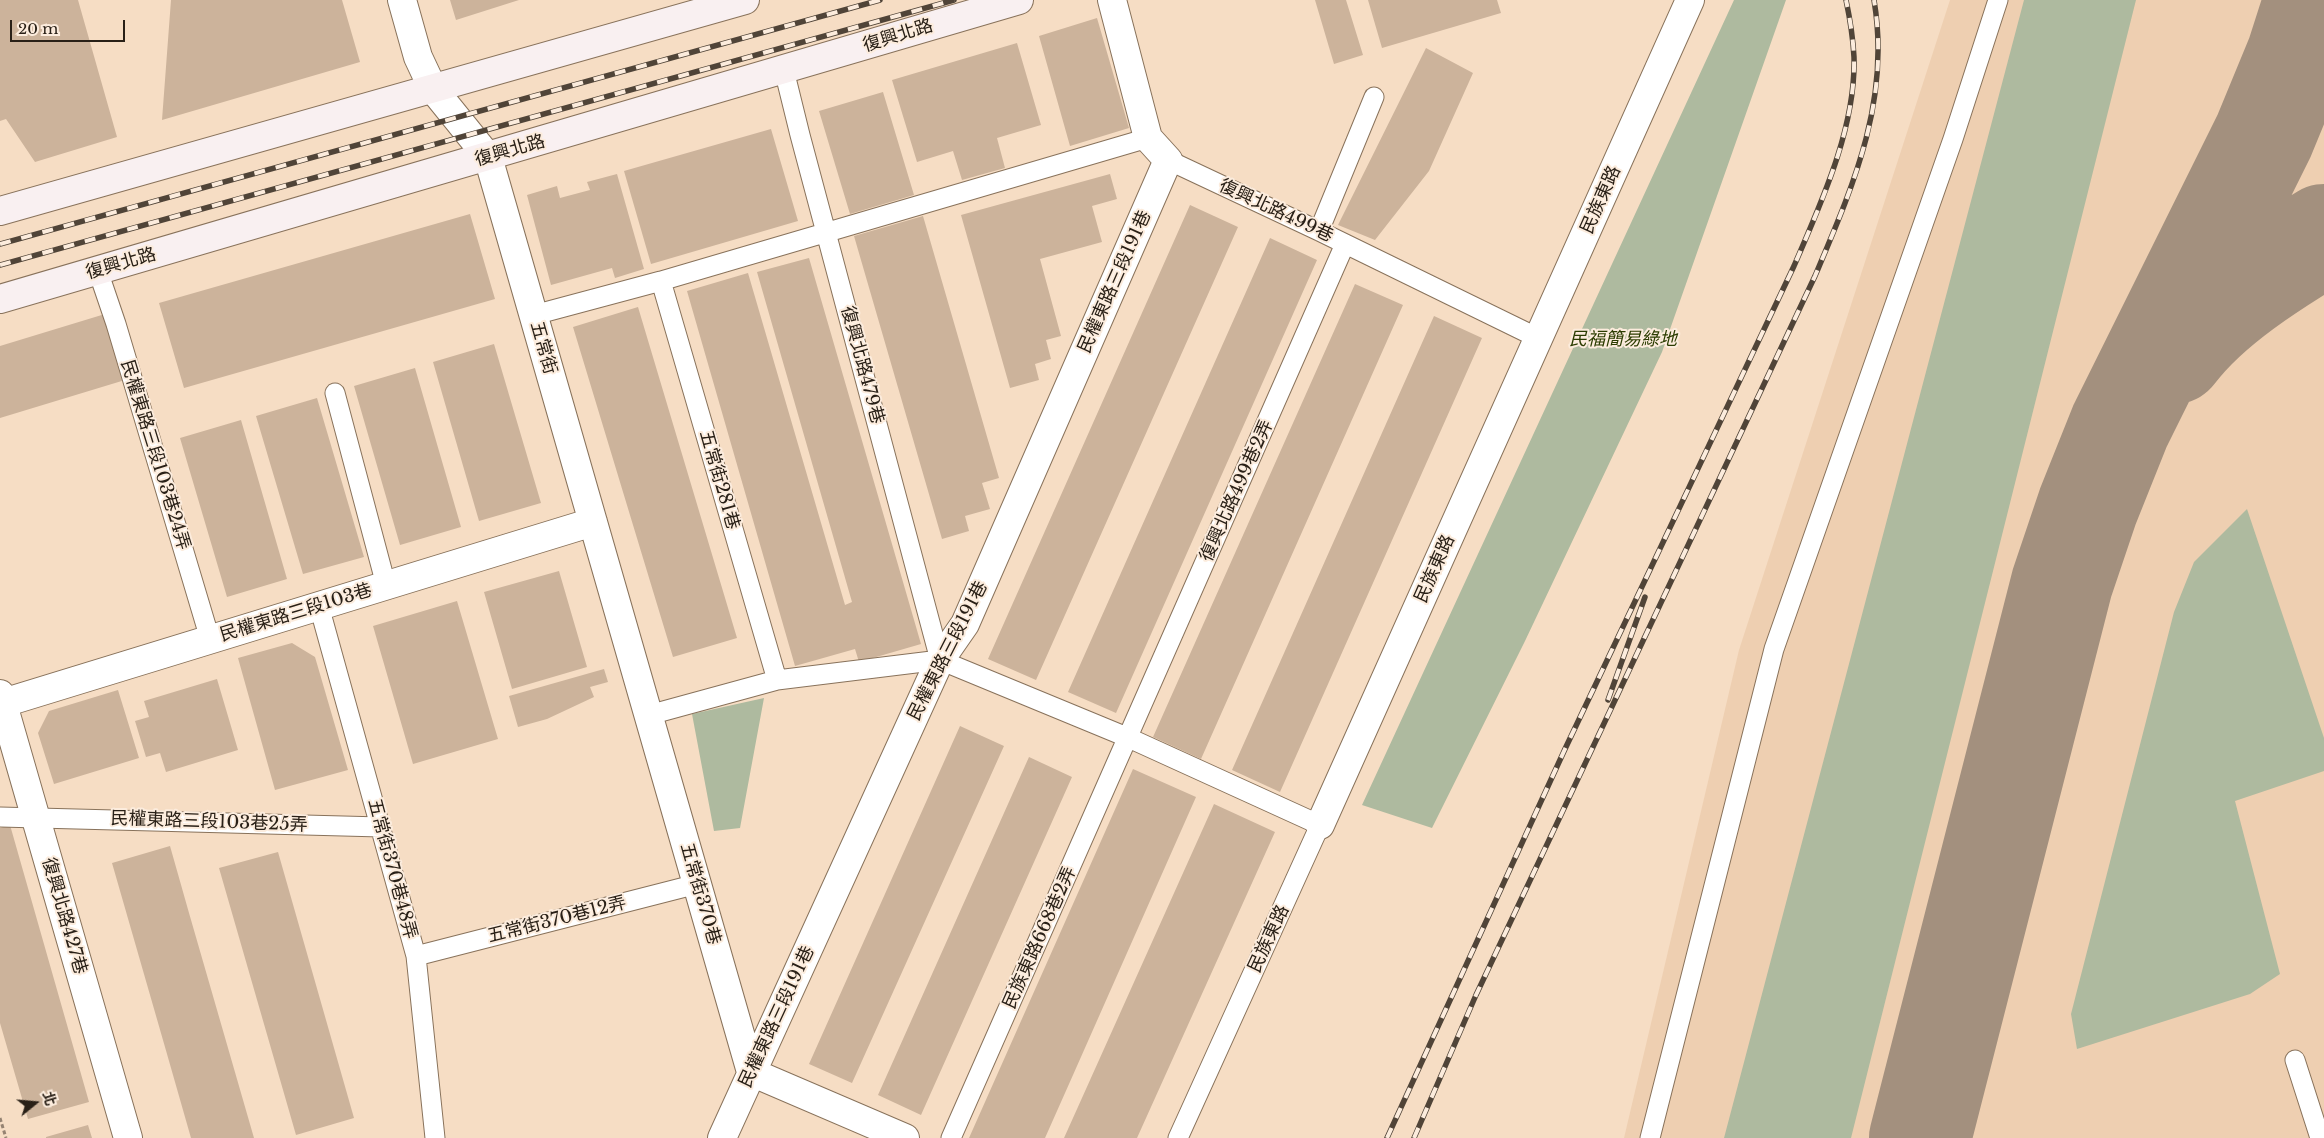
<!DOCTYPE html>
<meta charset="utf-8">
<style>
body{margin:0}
#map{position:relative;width:2324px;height:1138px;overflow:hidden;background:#f6ddc4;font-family:"Libre Baskerville","Noto Sans TC",serif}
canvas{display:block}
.north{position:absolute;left:10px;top:1078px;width:50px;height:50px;-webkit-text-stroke:4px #fcecdd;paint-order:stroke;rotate:73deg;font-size:14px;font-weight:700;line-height:20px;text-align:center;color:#292017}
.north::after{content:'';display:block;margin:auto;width:18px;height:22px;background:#292017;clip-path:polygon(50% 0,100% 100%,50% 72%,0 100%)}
.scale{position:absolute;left:10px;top:20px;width:115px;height:22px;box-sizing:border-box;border:2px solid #292017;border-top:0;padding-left:6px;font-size:15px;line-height:18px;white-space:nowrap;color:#292017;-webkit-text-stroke:4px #fcecdd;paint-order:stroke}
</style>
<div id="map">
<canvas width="2324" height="1138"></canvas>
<div class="north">北</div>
<div class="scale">20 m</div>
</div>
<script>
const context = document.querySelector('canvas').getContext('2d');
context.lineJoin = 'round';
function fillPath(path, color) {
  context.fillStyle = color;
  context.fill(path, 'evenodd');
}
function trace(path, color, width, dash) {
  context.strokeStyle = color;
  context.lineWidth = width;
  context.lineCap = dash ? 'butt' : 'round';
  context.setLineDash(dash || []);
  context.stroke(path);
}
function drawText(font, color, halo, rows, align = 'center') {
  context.font = font + ' "Libre Baskerville","Noto Sans TC",serif';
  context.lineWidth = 4;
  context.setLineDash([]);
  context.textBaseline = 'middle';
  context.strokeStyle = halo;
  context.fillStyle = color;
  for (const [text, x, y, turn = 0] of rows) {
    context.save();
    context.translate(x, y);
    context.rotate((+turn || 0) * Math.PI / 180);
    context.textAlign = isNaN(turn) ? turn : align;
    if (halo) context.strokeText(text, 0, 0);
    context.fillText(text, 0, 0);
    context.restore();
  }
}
fillPath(new Path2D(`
 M1950 0H2324V1138H1624L1739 650Z`), '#eecfb1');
fillPath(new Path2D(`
 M1734 0H1786L1662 352 1525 641 1432 828 1362 805Z
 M2024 0H2136L1851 1138H1724Z
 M2247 509 2324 738V771L2235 801 2280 974 2250 994 2077 1049 2071 1014 2174 612 2194 562Z
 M764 698 740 828 714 831 692 714Z`), '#aeba9f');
trace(new Path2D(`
 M2174 353C2210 305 2273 266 2324 235
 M1920 1138 2062 583 2088 506 2120 426 2264 136 2297 56 2315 0`), '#a3907e', 102);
fillPath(new Path2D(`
 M0 0H78L117 137 35 162 6 119 0 121Z
 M171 0H342L360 62 162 120Z
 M450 0H519L456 20Z
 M1315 0H1346L1363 55 1334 64Z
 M1368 0H1497L1501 13 1382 48Z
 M1097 18 1129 128 1070 146 1039 36Z
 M1017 43 1041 125 997 138 1005 168 962 180 953 151 917 162 892 80Z
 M1426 48 1473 73 1429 171 1375 240 1338 225Z
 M883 92 914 195 850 214 819 111Z
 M771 129 798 221 651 264 624 171Z
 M617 174 644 269 615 278 612 268 551 285 527 195 557 186 560 198 590 190 587 182Z
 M1110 174 1117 199 1092 206 1102 242 1040 259 1061 336 1046 340 1051 359 1035 364 1039 380 1010 388 961 215Z
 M1190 205 1238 227 1036 680 988 659Z
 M470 214 495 299 184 388 159 303Z
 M923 216 999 478 982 483 990 509 965 516 969 531 942 539 854 236Z
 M1270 238 1317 260 1116 713 1068 692Z
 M809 258 921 644 859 662 855 649 795 666 687 291 748 273 845 605 852 602 757 272Z
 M1355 284 1403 305 1201 759 1153 737Z
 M638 307 737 638 673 657 573 327Z
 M105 314 125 380 0 418V346Z
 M1434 316 1482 338 1280 792 1232 770Z
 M494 344 541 503 479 521 433 362Z
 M415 368 461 527 400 545 354 386Z
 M317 398 364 557 303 574 256 416Z
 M241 420 287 579 227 597 180 438Z
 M559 571 587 667 512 689 484 592Z
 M457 601 498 739 413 764 373 626Z
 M292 643 315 657 348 770 275 790 238 658Z
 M604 669 608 682 590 687 594 697 547 719 518 727 509 696Z
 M217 679 238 750 166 772 160 753 146 757 135 721 149 717 144 701Z
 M118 690 139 758 54 784 38 733 49 711Z
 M960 726 1004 746 852 1083 809 1064Z
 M1029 757 1072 777 921 1115 878 1095Z
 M1133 769 1196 797 1073 1075 1045 1138H969Z
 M1214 804 1275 832 1137 1138H1064Z
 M10 825 89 1102 28 1119 0 1023V828Z
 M170 846 189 913 254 1138H191L167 1054 112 863Z
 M278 852 354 1118 296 1135 219 868Z
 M88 1125 92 1138H46V1137Z`), '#ccb39b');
const lane = new Path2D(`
 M784 70 800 135 940 660
 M1168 160 1319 231 1538 338
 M1319 231 1374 97
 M98 271 116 324 210 639
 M661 281 777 680
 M534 315 661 281 1148 138
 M335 393 386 585
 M319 606 416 956 435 1138
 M649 715 777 680 940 660 1129 738 1320 825 1178 1138
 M0 817 381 827
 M416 956 697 884
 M2295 1060 2320 1138
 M951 1138 1345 244
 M1650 1138 1774 649 1953 139 1998 0`);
const street = new Path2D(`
 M402 0 418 57 433 89 488 157 751 1072 905 1138
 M0 694 128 1138
 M0 704 593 522
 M1320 825 1690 0
 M722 1138 940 660 965 624 1168 160 1148 138 1112 0`);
const secondary = new Path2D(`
 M0 211 745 0
 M0 299 1019 0`);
trace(lane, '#88725b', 21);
trace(street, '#88725b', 30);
trace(secondary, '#88725b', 30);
trace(new Path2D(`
 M0 1118 6 1138`), '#958372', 3, [4, 2.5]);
trace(lane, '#fff', 19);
trace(street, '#fff', 28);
trace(secondary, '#f9f0f1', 28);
const rail = new Path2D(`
 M0 244 880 0
 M0 265 954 0
 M1608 700 1645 597
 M1387 1138 1565 749 1794 266C1821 203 1856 128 1854 57 1853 38 1850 19 1846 0
 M1414 1138 1476 995 1815 276C1853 186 1891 101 1874 0`);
trace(rail, '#504438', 5.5);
trace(rail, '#fcecdd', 4, [11]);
drawText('18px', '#292017', '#fcecdd', [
 ["復興北路",898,36,-17],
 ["復興北路",510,151,-16],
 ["民族東路",1601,200,-66],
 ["復興北路499巷",1276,211,25],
 ["復興北路",121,264,-16],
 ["民權東路三段191巷",1115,282,-66],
 ["五常街",543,348,74],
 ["復興北路479巷",862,365,75],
 ["民權東路三段103巷24弄",155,455,73],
 ["五常街281巷",719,480,74],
 ["復興北路499巷2弄",1237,491,-66],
 ["民族東路",1435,569,-66],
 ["民權東路三段103巷",296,613,-17],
 ["民權東路三段191巷",948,651,-63],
 ["民權東路三段103巷25弄",209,822,2],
 ["五常街370巷48弄",392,869,75],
 ["五常街370巷",700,894,74],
 ["復興北路427巷",64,916,74],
 ["五常街370巷12弄",557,920,-14],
 ["民族東路668巷2弄",1040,938,-66],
 ["民族東路",1269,939,-65],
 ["民權東路三段191巷",777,1017,-65]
]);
drawText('italic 18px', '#2b3c01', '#fcecdd', [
 ["民福簡易綠地",1623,340]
]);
</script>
